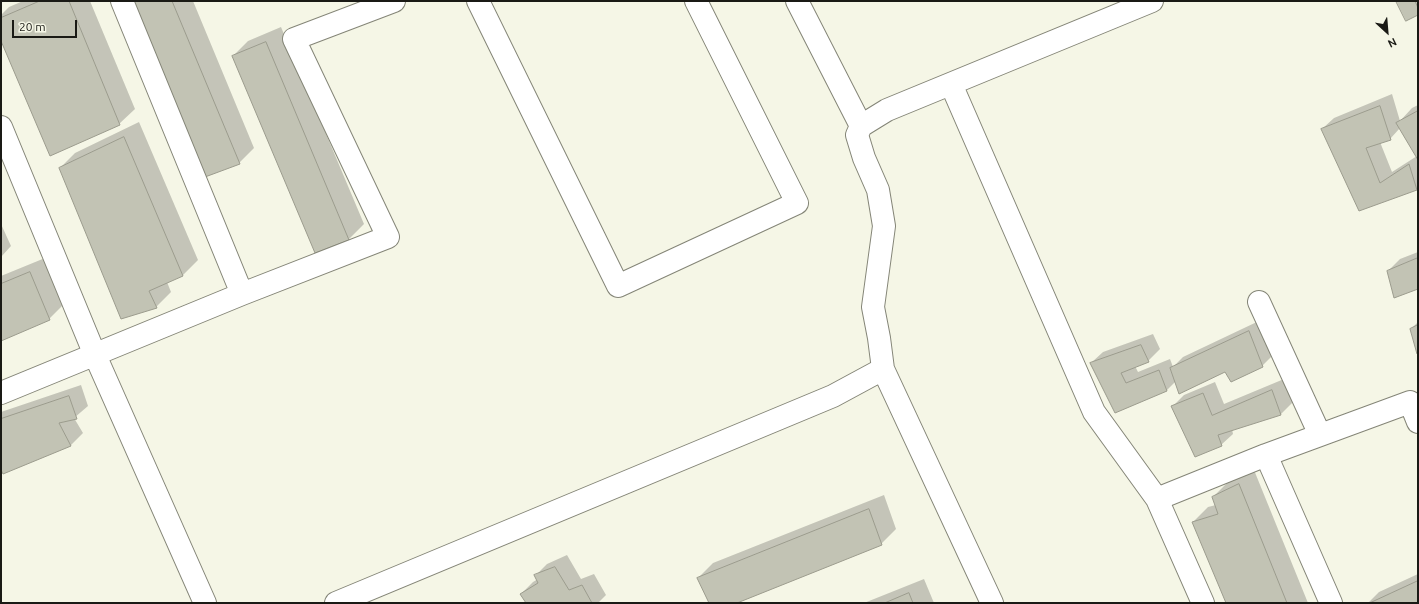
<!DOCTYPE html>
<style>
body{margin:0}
#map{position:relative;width:1419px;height:604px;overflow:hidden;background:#f5f6e6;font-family:Ubuntu,sans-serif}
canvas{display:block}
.frame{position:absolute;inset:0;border:2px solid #1a1a15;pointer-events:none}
.north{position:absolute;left:1367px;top:12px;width:40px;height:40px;-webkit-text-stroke:3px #f5f6e6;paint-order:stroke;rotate:154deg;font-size:11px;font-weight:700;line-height:16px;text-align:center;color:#1a1a15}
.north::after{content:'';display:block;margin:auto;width:14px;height:18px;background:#1a1a15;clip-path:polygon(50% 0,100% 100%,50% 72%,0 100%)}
.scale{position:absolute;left:12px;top:20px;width:65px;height:18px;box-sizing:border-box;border:2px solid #1a1a15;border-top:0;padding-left:5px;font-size:12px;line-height:14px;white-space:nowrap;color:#1a1a15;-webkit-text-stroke:3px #f5f6e6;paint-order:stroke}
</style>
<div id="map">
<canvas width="1419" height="604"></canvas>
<div class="frame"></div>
<div class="north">N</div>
<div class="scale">20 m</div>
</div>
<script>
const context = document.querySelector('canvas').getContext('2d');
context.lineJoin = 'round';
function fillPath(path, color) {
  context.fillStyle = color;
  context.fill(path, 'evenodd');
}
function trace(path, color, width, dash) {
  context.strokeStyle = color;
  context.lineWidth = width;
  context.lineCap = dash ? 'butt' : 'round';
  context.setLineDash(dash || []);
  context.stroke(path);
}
fillPath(new Path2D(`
 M23 1H90L135 109 119 124 1 39V15L9 7Z
 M133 1H193L254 148 239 163Z
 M1397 1H1418V14Z
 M281 27 364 224 349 239 315 252 233 56 248 41Z
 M1392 94 1400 121 1412 108 1418 105V188L1360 209 1322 129 1334 118ZM1400 128 1417 156 1392 172 1380 142 1390 139Z
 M139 122 198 260 183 275 167 282 171 292 156 307 60 168 75 153Z
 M1 224 11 246 1 257Z
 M1418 252V288L1388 271 1400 259Z
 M45 258 64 304 49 319 1 340V276Z
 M1261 320 1274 354 1262 366 1225 371 1176 381 1167 390 1115 411 1091 363 1103 352 1153 334 1160 349 1148 361 1135 366 1138 372 1170 359 1173 367 1183 357Z
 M1418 322V352L1411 329Z
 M1284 379 1293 402 1281 414 1232 429 1233 434 1221 445 1173 406 1184 395 1215 382 1224 404Z
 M81 385 88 406 74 418 83 433 71 445 4 473 1 467V412Z
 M1254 470 1308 603H1227L1193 522 1208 507 1216 505 1213 497 1228 482Z
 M884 495 896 529 881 544 734 603H710L698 578 713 563Z
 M567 555 581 579 594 574 606 595 598 603H527L521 594 533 582 538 579 536 575 547 564Z
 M1418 574V603H1368L1379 592Z
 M924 579 934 603H864Z`), '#0003');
const building = new Path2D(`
 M40 1H69L120 125 50 156 1 41V18Z
 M132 1H172L240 164 205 177Z
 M1396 1H1415L1418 8V15L1406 21Z
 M266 42 349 240 315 253 232 56Z
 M1380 106 1391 140 1366 148 1380 183 1409 164 1417 190 1359 211 1321 129Z
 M1418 111V160L1396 123Z
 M124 137 183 276 149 291 157 308 121 319 59 168Z
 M1418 258V289L1394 298 1387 271Z
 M30 272 50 320 1 341V284Z
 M1418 325V353L1417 354 1410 329Z
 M1249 331 1263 367 1231 382 1225 372 1179 394 1170 368Z
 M1141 345 1149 362 1121 373 1126 383 1159 370 1167 391 1115 413 1090 363Z
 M1272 390 1281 415 1218 435 1222 446 1195 457 1171 406 1203 393 1212 415Z
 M69 396 77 419 59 423 71 446 3 474 1 470V419Z
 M1239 484 1287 603H1226L1192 522 1218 514 1212 497Z
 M869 509 882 545 737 603H709L697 578Z
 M555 567 569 590 582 585 592 603H526L520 594 538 583 534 575Z
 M1418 581V603H1370Z
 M909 593 913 603H885Z`);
fillPath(building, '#c2c3b4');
trace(building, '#9b9b8d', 1);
const minor = new Path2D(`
 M122 1 242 294
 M478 1 618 286 797 203 696 1
 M797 1 861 126
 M951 84 1094 412 1157 499 1266 455 1331 603
 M1 127 95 355 205 603
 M1259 302 1320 435
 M1 393 242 294 388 237 294 39 394 1
 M1266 455 1410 402 1418 422
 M1157 499 1203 603
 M336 603 833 396 883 369
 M992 603 883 369 879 338 873 307 884 226 878 190 864 158 857 135 861 126 887 110 1152 1`);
trace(minor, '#848577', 24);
trace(minor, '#fff', 22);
</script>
